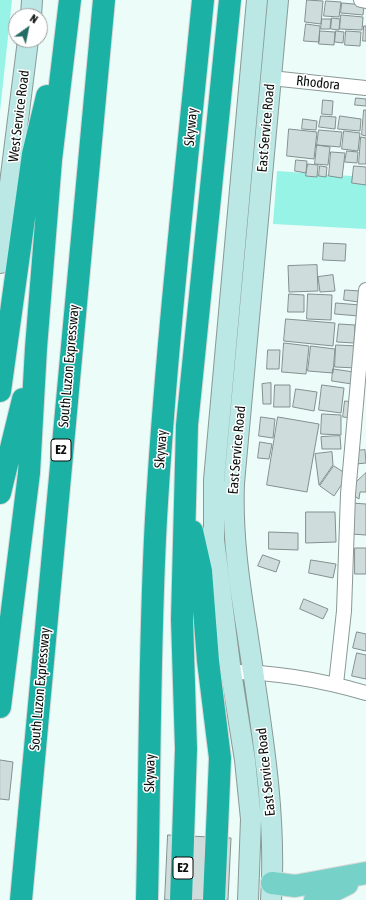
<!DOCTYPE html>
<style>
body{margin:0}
#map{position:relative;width:366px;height:900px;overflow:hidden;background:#ecfcf9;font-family:"Asap Condensed",sans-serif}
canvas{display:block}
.north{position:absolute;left:8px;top:8px;width:40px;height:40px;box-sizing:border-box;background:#fff;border:1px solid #9d9f9f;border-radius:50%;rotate:33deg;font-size:11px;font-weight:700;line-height:16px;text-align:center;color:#0a0f0e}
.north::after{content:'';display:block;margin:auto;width:14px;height:18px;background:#236c64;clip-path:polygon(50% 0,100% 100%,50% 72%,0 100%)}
</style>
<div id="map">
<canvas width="366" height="900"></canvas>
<div class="north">N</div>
</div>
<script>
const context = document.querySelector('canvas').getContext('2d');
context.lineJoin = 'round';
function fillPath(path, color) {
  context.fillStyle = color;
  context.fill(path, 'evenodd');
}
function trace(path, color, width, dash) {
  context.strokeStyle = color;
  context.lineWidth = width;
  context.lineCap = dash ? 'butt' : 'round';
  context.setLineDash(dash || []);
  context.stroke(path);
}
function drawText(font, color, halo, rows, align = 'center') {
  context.font = font + ' "Asap Condensed",sans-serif';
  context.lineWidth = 3;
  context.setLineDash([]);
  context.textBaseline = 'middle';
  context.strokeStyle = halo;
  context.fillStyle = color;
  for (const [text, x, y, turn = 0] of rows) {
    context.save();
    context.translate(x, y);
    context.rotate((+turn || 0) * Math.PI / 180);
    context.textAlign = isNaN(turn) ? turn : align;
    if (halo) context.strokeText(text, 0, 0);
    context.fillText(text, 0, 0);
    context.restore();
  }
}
fillPath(new Path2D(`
 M0 0H12L0 111Z
 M277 171 366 177V229L273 224Z`), '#98f3e7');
const building = new Path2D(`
 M307 0 323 1 321 24 305 22Z
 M326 1 341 2 339 17 324 16Z
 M342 3 364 5 363 15 341 13Z
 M341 15 363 17 362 30 340 29Z
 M332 18 340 19 339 30 331 29Z
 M322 19H331L330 29H321Z
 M306 24 320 26 319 42 304 41Z
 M364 26H366V41H363Z
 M320 31 335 32 334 45 319 44Z
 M336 31 344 32 343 43 335 42Z
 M346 31 361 32 360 46 345 45Z
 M356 98 366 99V106L355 105Z
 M323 100 333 101 332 115 322 114Z
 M364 110H366V136L362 135Z
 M321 116 336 117 335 129 319 127Z
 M340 116 361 119 360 131 338 129Z
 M303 119 317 121 316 130 302 129Z
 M289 129 317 132 314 159 287 156Z
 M319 130 342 132 340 147 317 145Z
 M344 131 360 133 358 151 342 149Z
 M361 137 366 138V164H359Z
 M317 145 330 147 328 165 315 164Z
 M347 151 358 152 357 163 345 162Z
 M331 152 345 153 342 178 329 176Z
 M296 160 307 161 306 173 295 171Z
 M308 164 318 165 317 177 306 176Z
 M320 166 327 167 326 177 319 176Z
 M354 166 366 167V185L352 183Z
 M324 243 346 244 345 261 323 260Z
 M317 265 318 291 289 292 288 266Z
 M333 275 335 291 320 292 318 277Z
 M345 290 360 291 359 302 344 300Z
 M289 294 304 295V312H288Z
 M308 294 332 295 331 320 307 319Z
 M336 303 360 305 359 316 335 314Z
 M286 319 335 323 333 346 284 341Z
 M339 324 355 325 354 343 337 342Z
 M284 343 309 346 306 374 282 372Z
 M336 345 358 346 357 368 335 367Z
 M311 346 335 349 333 373 308 371Z
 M268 350H280L279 369H267Z
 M333 369 354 372 352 384 332 381Z
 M271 383V404H263L262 384Z
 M275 385H290V407H274Z
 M322 385 344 388 341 413 319 410Z
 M296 389 317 392 314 411 293 407Z
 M345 401 353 402 351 418 343 417Z
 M322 414 341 415V435L321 434Z
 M261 417 275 419 273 438 259 436Z
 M278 417 319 424 307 492 267 485Z
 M340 436 341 449H322L321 437Z
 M260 442 272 444 269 459 258 458Z
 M365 450 366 463 356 464 355 451Z
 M332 452 333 465 319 485 315 454Z
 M334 466 348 475 334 496 320 486Z
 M366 473V492H360L359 499 351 494 350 488Z
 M352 503 366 504V535L351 534Z
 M306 512H335L336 542 306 543Z
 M269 532 298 533V550L269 549Z
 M355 548H366V574H355Z
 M263 555 280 561 276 572 258 566Z
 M311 560 336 564 333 578 309 573Z
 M304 599 328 609 323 619 300 609Z
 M357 632 366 634V651L353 648Z
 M357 653 366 655V679L352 676Z
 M0 760 13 762 9 800 0 799Z
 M168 835 231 838 228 900H165Z`);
fillPath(building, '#cedddb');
trace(building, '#82908e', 1);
const minor = new Path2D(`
 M361 0 366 1
 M271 78 366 88
 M231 672C277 672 321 680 366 693
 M336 684 344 611 348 494 366 290`);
const secondary = new Path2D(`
 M31 16 32 0
 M0 263 28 40
 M248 900 251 819 245 760 231 672 214 540V480L257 0
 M271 900C277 810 260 720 247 631 239 582 232 533 234 483L278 0`);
const primary = new Path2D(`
 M272 883 295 886 366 873
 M315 900 347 884`);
const motorway = new Path2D(`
 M0 391 33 154 47 96
 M0 493 23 399
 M192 531 201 571 208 661 220 758 214 900
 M0 707 29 473 36 348 51 160 70 0
 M21 900 104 0
 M147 900C150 773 149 646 156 519 166 346 186 173 203 0
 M181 900 186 749 182 619 187 425 230 0`);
trace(minor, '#8a9896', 16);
trace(secondary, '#8a9896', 22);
trace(primary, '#d8d9d8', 24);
trace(motorway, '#d8d9d8', 24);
trace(minor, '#fff', 14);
trace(secondary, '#bbe8e4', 20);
trace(primary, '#76d1c9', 22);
trace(motorway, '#1bb2a5', 22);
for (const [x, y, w] of [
 [61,450,20],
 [183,868,20]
]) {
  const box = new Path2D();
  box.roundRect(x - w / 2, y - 11, w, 22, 3);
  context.fillStyle = '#fff';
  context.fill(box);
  trace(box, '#0a0f0e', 1);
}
drawText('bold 13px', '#0a0f0e', null, [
 ["E2",61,450],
 ["E2",183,868]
]);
drawText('14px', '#0a0f0e', '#fff', [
 ["Rhodora",318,83,6],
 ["West Service Road",19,116,-83],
 ["Skyway",191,127,-85],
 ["East Service Road",266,128,-85],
 ["South Luzon Expressway",69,366,-85],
 ["Skyway",161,449,-86],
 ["East Service Road",237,450,-85],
 ["South Luzon Expressway",40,689,-85],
 ["East Service Road",266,772,-96],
 ["Skyway",150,773,-89]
]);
</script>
